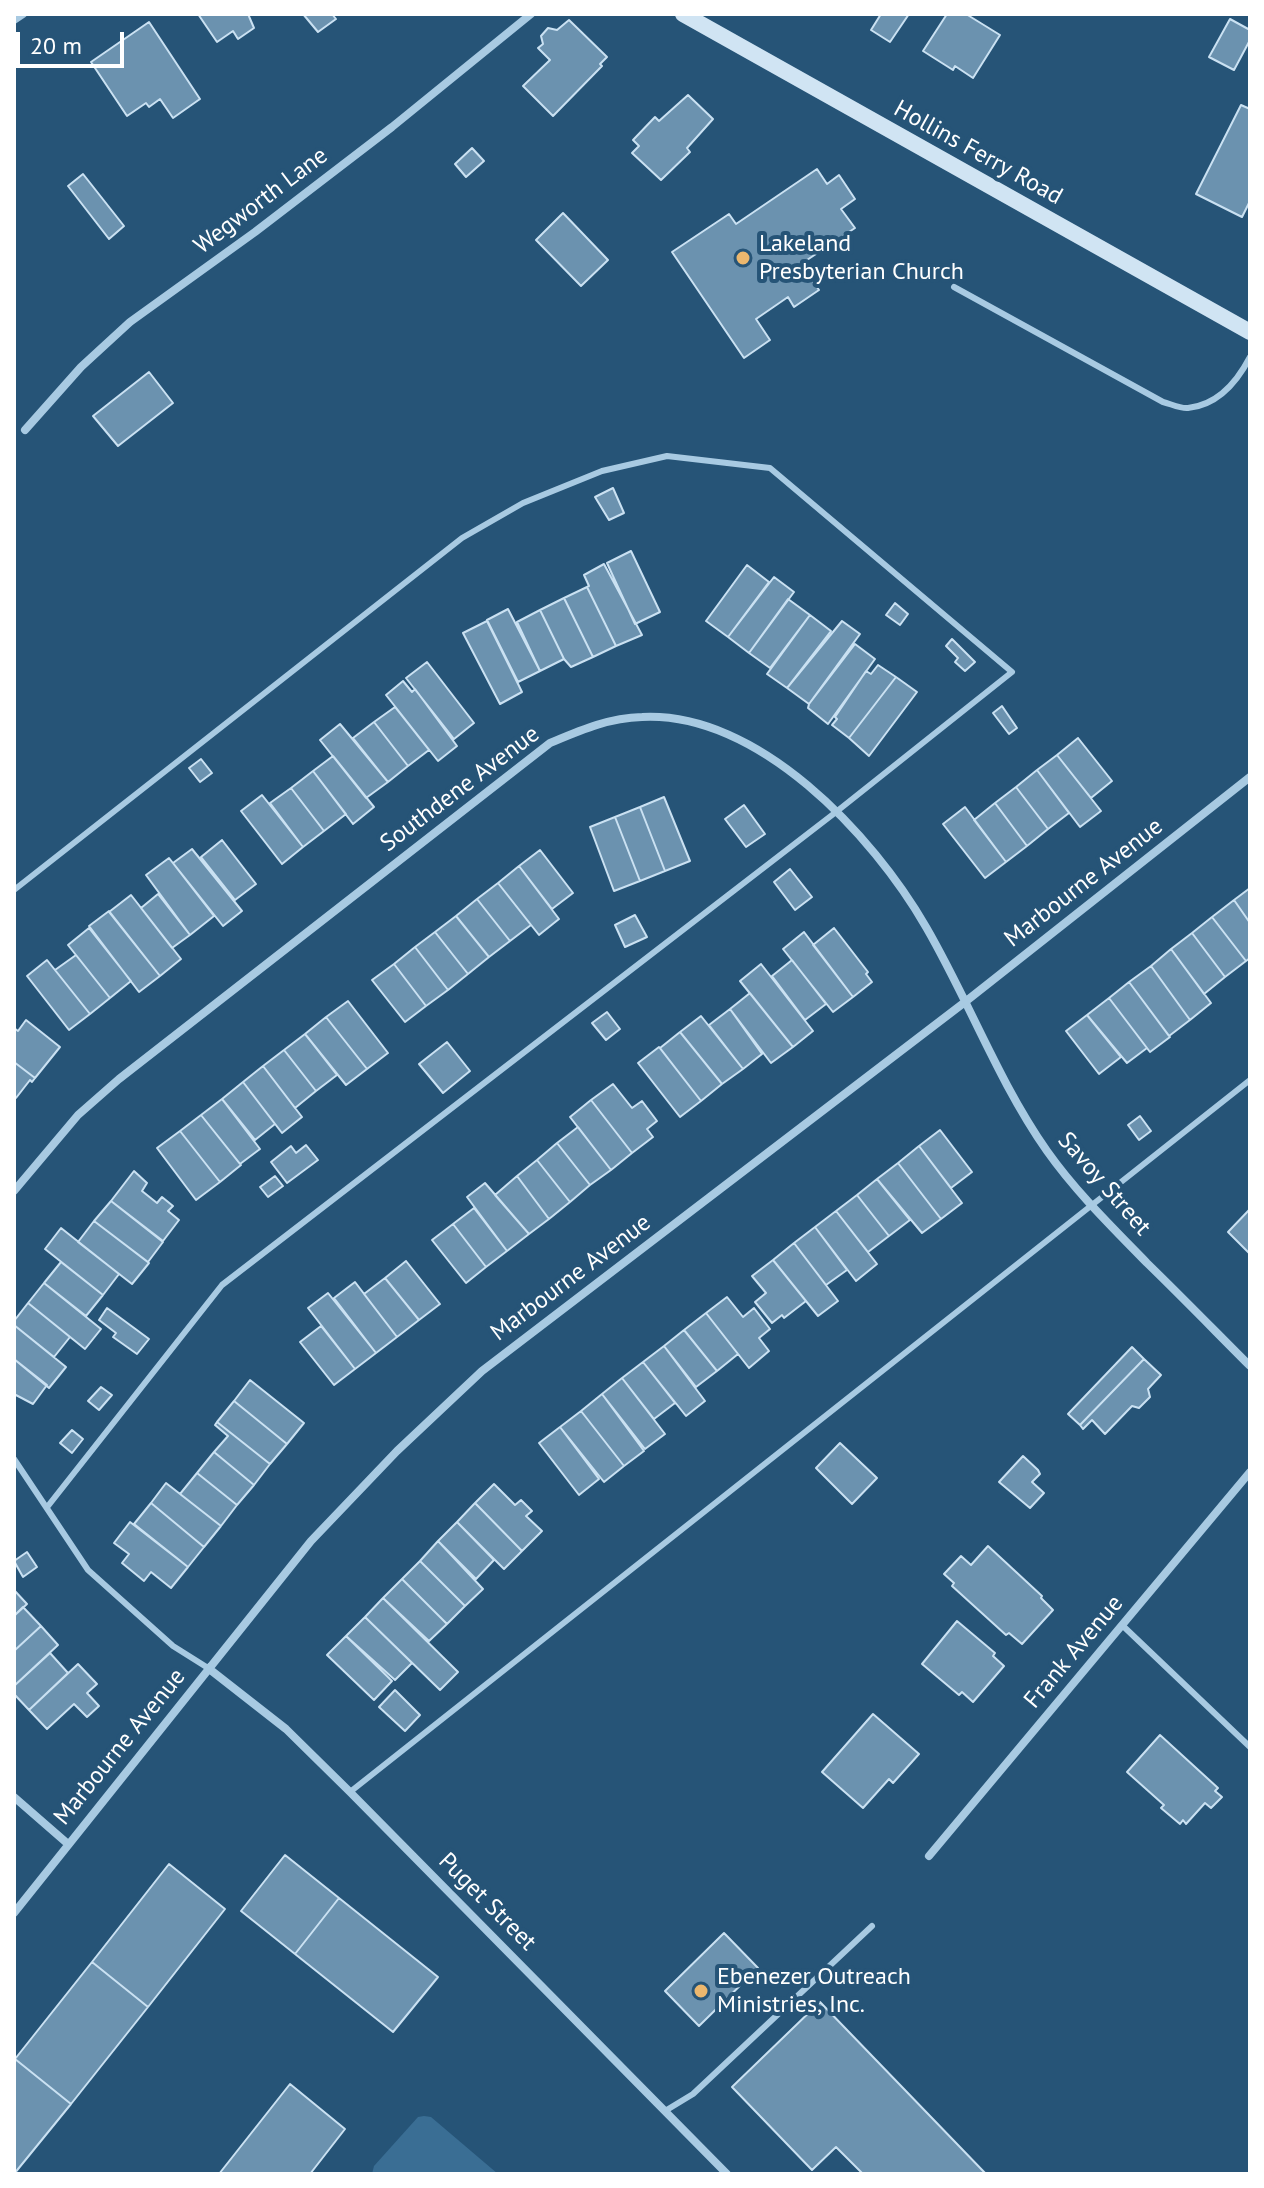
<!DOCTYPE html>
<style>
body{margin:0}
#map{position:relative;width:1264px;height:2188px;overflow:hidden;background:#265477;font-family:"PT Sans",sans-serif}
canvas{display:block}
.frame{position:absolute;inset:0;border:16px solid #fff;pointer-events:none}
.scale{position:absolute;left:16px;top:32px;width:108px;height:36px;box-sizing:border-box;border:4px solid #fff;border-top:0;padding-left:10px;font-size:24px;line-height:28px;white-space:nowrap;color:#fff;-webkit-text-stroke:6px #265477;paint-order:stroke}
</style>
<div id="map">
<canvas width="1264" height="2188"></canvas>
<div class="frame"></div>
<div class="scale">20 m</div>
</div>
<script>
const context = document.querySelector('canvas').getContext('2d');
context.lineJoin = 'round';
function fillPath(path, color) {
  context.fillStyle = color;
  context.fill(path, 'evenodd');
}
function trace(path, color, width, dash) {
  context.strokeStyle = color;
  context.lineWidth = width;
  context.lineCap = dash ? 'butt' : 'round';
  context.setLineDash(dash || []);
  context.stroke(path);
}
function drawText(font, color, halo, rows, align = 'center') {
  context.font = font + ' "PT Sans",sans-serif';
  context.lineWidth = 8;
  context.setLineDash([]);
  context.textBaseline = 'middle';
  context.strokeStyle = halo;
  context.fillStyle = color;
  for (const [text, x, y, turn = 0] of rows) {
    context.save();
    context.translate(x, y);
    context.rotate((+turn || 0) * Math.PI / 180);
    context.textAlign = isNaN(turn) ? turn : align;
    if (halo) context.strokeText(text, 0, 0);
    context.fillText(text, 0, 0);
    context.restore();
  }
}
fillPath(new Path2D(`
 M424 2116 431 2117 498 2174H372L374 2166 418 2117Z`), '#3a6e94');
const building = new Path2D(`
 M198 14H248L254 28 238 39 233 31 217 42Z
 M303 14H332L336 19 318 32Z
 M881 14H909L890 42 871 30Z
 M947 14H966L1000 35 973 78 955 66 953 70 923 51Z
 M1230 19 1250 30V40L1234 70 1209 57Z
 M569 20 607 57 600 64 602 66 553 116 523 86 550 60 538 48 543 44 541 36 548 28 557 30Z
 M149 22 200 99 173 118 160 99 149 107 146 103 127 116 91 62Z
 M688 95 713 119 687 148 690 152 661 180 632 153 639 146 633 140 655 117 659 121Z
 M1241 105 1250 109V201L1242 217 1196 194Z
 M472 148 484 161 466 177 455 164Z
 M817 169 827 184 839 175 855 199 841 209 855 228 801 264 819 290 794 307 788 297 756 319 770 340 744 358 672 252 729 214 736 224Z
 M83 174 124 226 109 239 68 186Z
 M563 213 608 260 581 286 536 240Z
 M149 372 173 403 118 446 93 416Z
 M613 488 624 513 609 520 595 497Z
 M631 551 660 612 635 624 607 563Z
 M604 564 642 635 616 646 587 587 589 586 584 575Z
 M747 565 769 582 728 637 706 621Z
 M774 577 794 592 749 653 728 637Z
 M587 587 616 646 593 657 564 598Z
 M564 598 593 657 571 667 564 659 540 610Z
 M788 599 810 615 770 668 749 653Z
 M895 603 908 614 900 625 886 615Z
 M508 609 540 671 518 682 487 620Z
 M540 610 564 659 540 671 517 622Z
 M810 615 831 631 787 688 767 674Z
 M487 621 522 692 500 704 463 633Z
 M842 621 860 634 809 704 787 688Z
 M952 639 975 662 965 671 955 662 958 658 946 646Z
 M855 644 875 659 828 724 808 708 809 704Z
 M427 662 474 723 454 739 406 678Z
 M878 665 896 677 849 738 832 725 837 719 835 717 866 671 871 674Z
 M896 677 917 692 869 756 849 738Z
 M403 681 412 692 415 689 457 746 438 761 386 695Z
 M1002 706 1017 728 1009 734 993 713Z
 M395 707 429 750 408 766 374 722Z
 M374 722 408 766 388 782 353 738Z
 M340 724 388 782 366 798 320 740Z
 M1078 738 1112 781 1091 798 1057 755Z
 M1057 755 1101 811 1080 827 1037 770Z
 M333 756 374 807 353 824 313 771Z
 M201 759 212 773 200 782 189 768Z
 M1037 770 1069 813 1048 829 1016 787Z
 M313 771 346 814 324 831 291 788Z
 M1016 787 1048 829 1027 846 995 803Z
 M291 788 324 831 303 847 270 803Z
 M262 795 303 847 282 864 241 811Z
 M664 797 690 861 665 871 640 807Z
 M995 803 1027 846 1006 862 974 820Z
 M744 805 765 834 746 847 725 819Z
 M640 807 665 871 640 881 615 817Z
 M965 807 1006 862 985 878 943 824Z
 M615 817 640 881 614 891 590 827Z
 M222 840 256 884 235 900 201 857Z
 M192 849 242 911 223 926 173 863Z
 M540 850 573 893 552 909 519 866Z
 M169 858 214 916 190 935 146 875Z
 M519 866 559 919 539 935 498 883Z
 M790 869 812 897 795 910 774 882Z
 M498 883 531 925 510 941 477 899Z
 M1250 888V923L1234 900Z
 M158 894 190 935 172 948 141 908Z
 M131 895 181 959 160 976 109 912Z
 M477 899 510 941 489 957 456 916Z
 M1234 900 1250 923V958L1246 961 1212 917Z
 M109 911 160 976 139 992 89 926Z
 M635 915 647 937 625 947 615 925Z
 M456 916 489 957 468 974 435 932Z
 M1212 917 1246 961 1225 977 1192 933Z
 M89 928 131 981 110 998 68 945Z
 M834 928 868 972 866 974 872 982 853 997 813 945Z
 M435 932 468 974 448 990 415 947Z
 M804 932 853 997 833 1012 783 949Z
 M1192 933 1225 977 1204 994 1171 949Z
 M415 947 448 990 426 1006 394 964Z
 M1171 949 1211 1003 1190 1020 1151 966Z
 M76 955 110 998 90 1014 55 970Z
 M47 960 90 1014 69 1030 27 976Z
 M792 960 826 1004 805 1020 772 976Z
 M394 964 426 1006 405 1022 372 980Z
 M761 964 813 1031 793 1047 740 981Z
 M1151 966 1190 1020 1169 1036 1129 982Z
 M1129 982 1170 1037 1150 1052 1109 998Z
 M750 993 793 1047 771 1063 730 1009Z
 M1109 998 1147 1048 1127 1063 1087 1015Z
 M348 1001 388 1053 367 1069 326 1017Z
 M730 1009 762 1054 743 1069 709 1025Z
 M607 1012 620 1029 606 1040 592 1023Z
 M1087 1015 1121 1057 1099 1074 1066 1031Z
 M701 1016 743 1069 722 1084 680 1032Z
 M326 1017 367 1069 346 1085 305 1034Z
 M26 1020 60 1047 35 1078 14 1062V1028L18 1031Z
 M680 1032 722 1084 701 1101 660 1048Z
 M305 1034 337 1075 316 1091 284 1050Z
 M447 1042 470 1071 443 1093 419 1064Z
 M659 1047 701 1101 680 1117 638 1063Z
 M284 1050 316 1091 295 1108 263 1066Z
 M14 1062 35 1078 32 1082 30 1080 16 1098 14 1096Z
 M263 1066 302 1117 282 1133 243 1082Z
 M243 1082 275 1124 255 1140 222 1099Z
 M613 1084 632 1108 642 1101 657 1121 647 1129 653 1137 632 1153 591 1100Z
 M222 1099 260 1149 240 1164 201 1115Z
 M591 1100 632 1153 611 1170 570 1117Z
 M201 1115 241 1165 220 1182 180 1131Z
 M1140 1116 1151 1131 1139 1140 1128 1125Z
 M578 1127 611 1170 590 1185 557 1143Z
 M940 1130 972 1172 951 1188 919 1146Z
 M180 1131 220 1182 196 1200 157 1148Z
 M557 1143 590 1185 570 1202 537 1160Z
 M306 1145 318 1160 287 1183 271 1162 291 1146 296 1153Z
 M919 1146 962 1203 941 1219 898 1163Z
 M537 1160 570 1202 549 1219 517 1176Z
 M898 1163 941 1219 922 1233 877 1179Z
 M134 1171 147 1183 142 1191 157 1203 162 1197 173 1206 168 1211 179 1220 163 1241 111 1201Z
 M275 1176 283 1186 268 1197 260 1187Z
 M517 1176 549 1219 529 1234 495 1195Z
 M877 1179 910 1220 889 1236 857 1195Z
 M485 1183 529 1234 507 1251 467 1197Z
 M857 1195 889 1236 868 1252 836 1211Z
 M111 1201 163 1242 148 1262 94 1221Z
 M474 1208 507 1251 486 1267 453 1224Z
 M1250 1209V1254L1228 1232Z
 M836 1211 877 1264 856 1281 815 1227Z
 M94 1221 149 1263 132 1284 78 1242Z
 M453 1224 486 1267 466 1283 432 1240Z
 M815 1227 847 1270 826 1285 794 1243Z
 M61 1228 119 1274 103 1295 45 1249Z
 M794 1243 838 1301 818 1316 773 1260Z
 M773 1260 806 1301 784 1318 782 1315 772 1323 755 1302 766 1293 752 1276Z
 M406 1261 440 1304 419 1320 385 1278Z
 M61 1262 103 1295 86 1316 44 1283Z
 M385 1278 419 1320 397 1337 364 1294Z
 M355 1282 397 1337 376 1353 334 1298Z
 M44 1283 101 1329 85 1349 28 1303Z
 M328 1293 376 1353 355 1369 308 1308Z
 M727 1297 743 1317 754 1308 770 1329 759 1338 769 1351 749 1368 706 1313Z
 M28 1303 70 1337 54 1357 14 1325V1321Z
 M107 1308 149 1339 137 1354 113 1337 116 1333 99 1320Z
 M706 1313 738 1354 717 1371 684 1330Z
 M14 1325 66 1367 49 1388 14 1359Z
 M321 1326 355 1369 334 1385 300 1342Z
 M684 1330 717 1371 696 1387 664 1346Z
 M664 1346 705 1401 686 1416 643 1362Z
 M1132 1347 1144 1359 1080 1425 1068 1414Z
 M14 1359 47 1385 33 1404 14 1394Z
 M1144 1359 1161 1375 1148 1389 1150 1397 1139 1408 1132 1406 1105 1434 1092 1420 1083 1429 1080 1425Z
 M643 1362 675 1403 654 1419 622 1378Z
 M622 1378 665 1434 645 1449 602 1394Z
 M250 1380 304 1423 287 1444 234 1401Z
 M101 1387 112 1395 99 1410 88 1401Z
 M602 1394 644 1451 624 1466 581 1411Z
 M234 1401 287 1444 270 1464 217 1422Z
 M581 1411 624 1466 604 1482 560 1427Z
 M217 1422 270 1464 254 1485 214 1452 228 1436 215 1425Z
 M560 1427 599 1479 579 1495 539 1443Z
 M72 1430 83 1439 72 1453 60 1443Z
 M840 1443 877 1478 852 1504 816 1468Z
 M214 1452 254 1485 237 1505 197 1473Z
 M1023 1456 1038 1470 1040 1474 1032 1482 1044 1493 1030 1508 999 1482Z
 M197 1473 237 1505 221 1526 180 1494Z
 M166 1483 221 1526 204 1547 151 1503Z
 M494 1484 515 1505 521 1500 532 1511 526 1516 542 1531 522 1551 475 1503Z
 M151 1503 204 1547 188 1567 134 1524Z
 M475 1503 522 1551 504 1569 457 1522Z
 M130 1522 188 1567 171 1588 151 1572 144 1581 122 1563 129 1554 114 1543Z
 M457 1522 494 1560 476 1579 438 1541Z
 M438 1541 483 1589 465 1606 420 1561Z
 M988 1546 1042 1596 1041 1598 1053 1610 1022 1644 1009 1633 1006 1635 952 1586 954 1583 944 1574 961 1556 971 1565Z
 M27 1552 37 1567 23 1577 14 1561Z
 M420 1561 465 1606 447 1624 402 1579Z
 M402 1579 447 1624 429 1641 383 1598Z
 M14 1590 27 1604 14 1616Z
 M383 1598 458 1672 440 1690 365 1617Z
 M23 1607 41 1626 14 1651V1616Z
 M365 1617 412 1663 395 1680 346 1636Z
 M957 1621 995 1653 993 1656 1004 1666 973 1702 962 1692 959 1695 922 1664Z
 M41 1626 58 1645 14 1686V1651Z
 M346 1636 392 1681 374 1700 327 1655Z
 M50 1653 68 1673 29 1710 14 1694V1686Z
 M78 1664 97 1684 87 1693 99 1706 87 1717 74 1704 47 1729 29 1710Z
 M395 1690 420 1715 405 1731 379 1707Z
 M873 1714 919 1754 893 1783 889 1779 863 1808 822 1772Z
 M1160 1735 1218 1788 1215 1791 1222 1797 1211 1808 1205 1803 1186 1824 1183 1820 1180 1824 1161 1808 1164 1805 1127 1772Z
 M285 1855 339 1898 295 1954 241 1911Z
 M169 1864 225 1909 148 2007 92 1962Z
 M339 1898 438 1977 393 2032 295 1954Z
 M724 1933 758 1968 699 2026 665 1991Z
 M92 1962 148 2007 71 2104 15 2059Z
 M820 2002 986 2174H863L836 2147 812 2170 732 2087Z
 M15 2059 71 2104 14 2174V2059Z
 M290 2084 345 2129 310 2174H219Z`);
fillPath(building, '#6b92af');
trace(building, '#cae1f2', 2);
trace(new Path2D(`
 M954 287 1163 402C1171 404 1181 409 1188 408 1218 405 1237 382 1250 357
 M14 890 462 538 523 503 602 471 667 456 770 468 1012 672 836 812 222 1285 48 1506
 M14 1459 88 1570 173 1646 208 1668
 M1122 1625 1250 1747
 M350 1792 1250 1080
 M665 2111 693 2094 872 1926`), '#a8cae2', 6);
trace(new Path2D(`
 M14 20 23 14
 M25 430 81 367 130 322 255 232 392 127 531 14
 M14 1191 78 1115 119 1079 550 743C581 730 608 718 642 717 758 711 873 835 926 927 969 1001 998 1081 1047 1151 1076 1192 1112 1227 1147 1263 1182 1297 1216 1332 1250 1366
 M208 1668 286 1729 350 1792 727 2174
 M14 1797 68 1844
 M929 1856 1250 1472
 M14 1913 311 1541 397 1451 482 1371 965 1002 1250 777`), '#a8cae2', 8);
trace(new Path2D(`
 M683 14 1250 332`), '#d0e4f3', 16);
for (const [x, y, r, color] of [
 [743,258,8,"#ebb76e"],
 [701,1991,8,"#ebb76e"]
]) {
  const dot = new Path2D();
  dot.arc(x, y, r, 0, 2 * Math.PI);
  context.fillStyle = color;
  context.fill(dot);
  trace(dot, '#265477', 3);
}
drawText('24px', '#fff', '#265477', [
 ["Hollins Ferry Road",978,153,29],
 ["Wegworth Lane",261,201,-37],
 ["Southdene Avenue",460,789,-37],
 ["Marbourne Avenue",1084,883,-38],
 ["Savoy Street",1104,1184,49],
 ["Marbourne Avenue",571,1278,-37],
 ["Frank Avenue",1074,1652,-50],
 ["Marbourne Avenue",120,1747,-51],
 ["Puget Street",487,1902,45]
]);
drawText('24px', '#fff', '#265477', [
 ["Lakeland",759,244],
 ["Presbyterian Church",759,272],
 ["Ebenezer Outreach",717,1977],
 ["Ministries, Inc.",717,2005]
], 'left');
</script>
